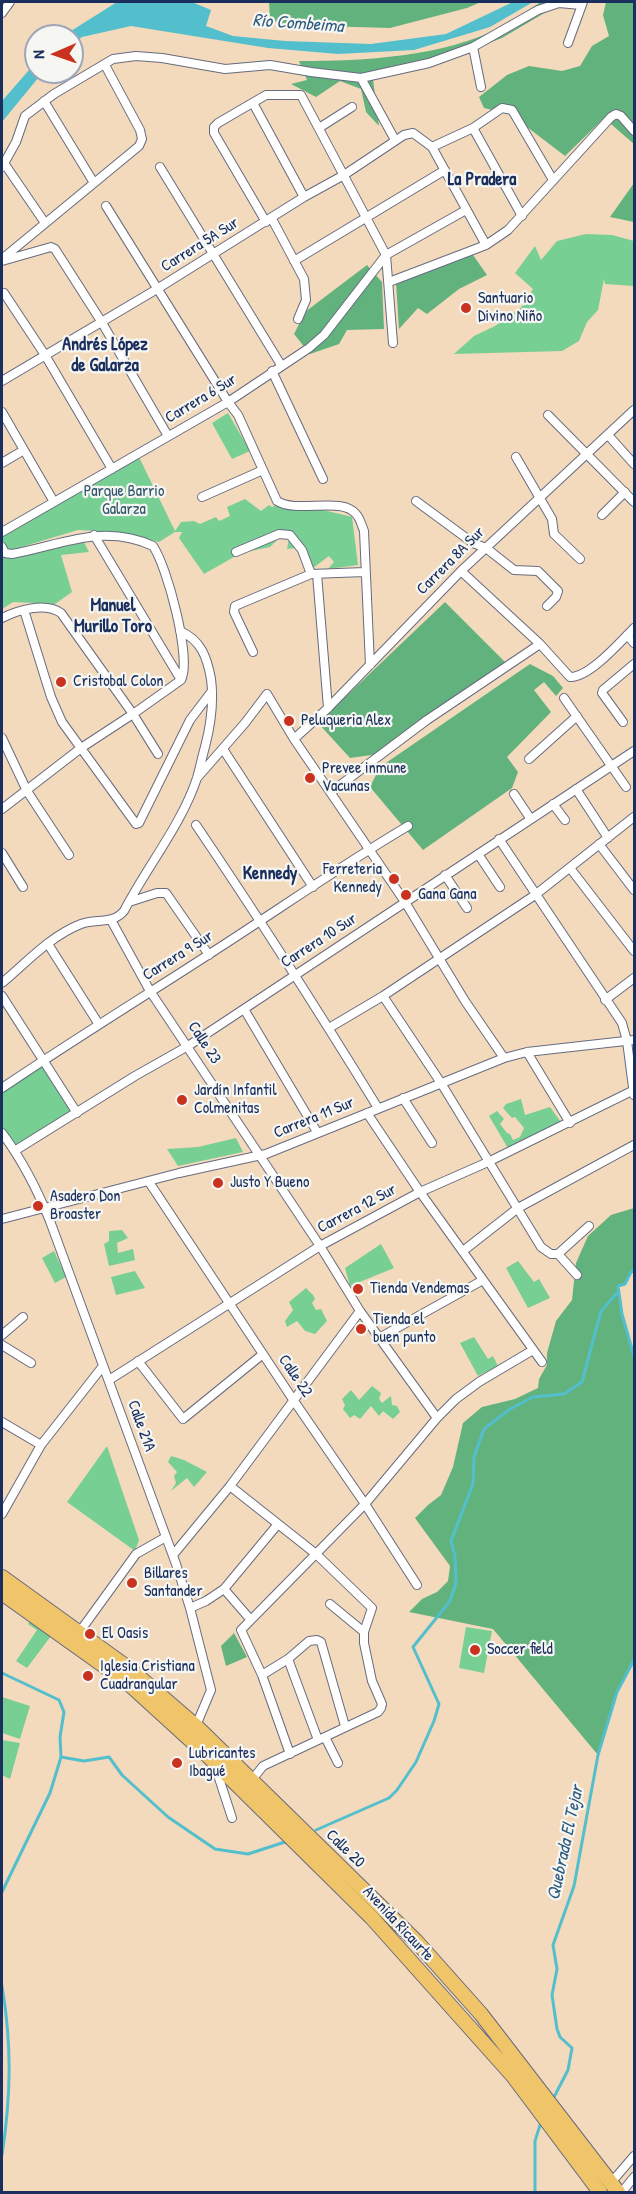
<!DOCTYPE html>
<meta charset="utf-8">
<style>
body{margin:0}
#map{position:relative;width:636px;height:2194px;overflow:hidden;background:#f3dabc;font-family:"Patrick Hand",sans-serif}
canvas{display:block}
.frame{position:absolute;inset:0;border:3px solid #1b2f5e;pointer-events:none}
.north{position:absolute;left:24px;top:24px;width:60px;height:60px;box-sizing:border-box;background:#f6f6f2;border:2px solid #9ea6b7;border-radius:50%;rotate:268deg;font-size:16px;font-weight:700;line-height:24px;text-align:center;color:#1b2f5e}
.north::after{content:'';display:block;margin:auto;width:21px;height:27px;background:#c8321e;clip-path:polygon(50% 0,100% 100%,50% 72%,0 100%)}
</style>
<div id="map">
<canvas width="636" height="2194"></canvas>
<div class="frame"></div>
<div class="north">N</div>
</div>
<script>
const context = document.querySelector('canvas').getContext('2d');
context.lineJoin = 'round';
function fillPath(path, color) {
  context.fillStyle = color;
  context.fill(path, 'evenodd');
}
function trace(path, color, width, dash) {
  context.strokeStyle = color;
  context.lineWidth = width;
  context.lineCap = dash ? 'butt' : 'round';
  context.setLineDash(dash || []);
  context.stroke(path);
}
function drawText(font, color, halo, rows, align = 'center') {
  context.font = font + ' "Patrick Hand",sans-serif';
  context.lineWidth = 4.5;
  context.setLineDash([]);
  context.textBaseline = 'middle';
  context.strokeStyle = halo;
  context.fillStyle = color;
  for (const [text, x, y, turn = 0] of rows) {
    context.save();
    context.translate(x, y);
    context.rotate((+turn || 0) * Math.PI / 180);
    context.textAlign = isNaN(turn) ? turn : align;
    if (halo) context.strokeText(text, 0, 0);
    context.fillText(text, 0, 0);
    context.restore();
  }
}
fillPath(new Path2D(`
 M586 234 612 235 634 241V286L605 284 604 279 598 310 587 322 579 341 562 351 454 354 474 336 495 326 521 308 533 289 515 273 535 246 541 260 557 241Z
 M228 413 250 451 232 459 212 423Z
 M138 455 175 531 181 522 194 521 200 524 216 517 219 521 230 516 227 507 245 499 261 511 269 505 272 507 286 501 352 517 358 565 328 569 334 562 329 556 313 568 308 553 300 554 296 548 287 549 289 539 280 537 270 547 241 553 204 574 179 538 182 532H175L159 542 117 532 78 530 8 551 2 542V536Z
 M84 542 89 552 61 555 72 592 55 604 13 602 2 609V556L4 554 12 558Z
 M41 1064 71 1112 14 1147 2 1127V1090Z
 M521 1099 525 1115 550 1107 563 1125 509 1150 489 1116 497 1111 504 1119 500 1124 507 1133 510 1134 513 1140 520 1137 524 1128 515 1117 512 1118 503 1108 506 1104Z
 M236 1138 243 1152 178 1166 167 1149 198 1147Z
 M122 1230 128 1238 117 1243 118 1253 133 1249 135 1260 109 1266 104 1244 109 1241V1231Z
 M381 1244 394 1268 350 1286 345 1268Z
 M54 1251 66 1277 55 1283 42 1258Z
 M518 1261 534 1282 539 1279 550 1298 528 1308 506 1268Z
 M135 1271 145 1288 116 1295 111 1277Z
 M306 1288 313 1295 315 1299 312 1303 316 1310 321 1309 327 1321 315 1334 305 1331 297 1321 287 1327 285 1321 293 1310 289 1302Z
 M474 1337 488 1359 493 1356 498 1366 478 1376 460 1343Z
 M372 1386 381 1393 379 1399 382 1403 391 1396 392 1405 397 1406 400 1412 393 1419 383 1411 379 1416 371 1406 360 1419 354 1415 350 1418 343 1409 345 1405 342 1399 351 1390 359 1400Z
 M107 1446 139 1540 135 1551 67 1502Z
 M171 1456 184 1460 207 1472 194 1487 187 1478 171 1491 176 1483 174 1476 177 1472 168 1462Z
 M33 1617 54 1632 27 1668 16 1661 37 1630 28 1624Z
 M466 1627 492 1631 484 1673 459 1668Z
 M2 1697 30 1706 20 1739 2 1733Z
 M2 1740 20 1743 10 1779 2 1775Z`), '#78cf94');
fillPath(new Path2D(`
 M269 2H481L467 8 390 28 288 25 270 20Z
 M541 2H563L502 38 446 60 373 79 379 126 366 112 361 89 340 81 316 97 291 84 307 80 299 61C365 61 442 57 502 27 515 20 528 10 541 2Z
 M606 2H634V144L604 118 565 156 510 114 484 108 479 97 507 75 529 66 562 71 580 66 592 46 609 36 603 15Z
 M634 183V222L610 217Z
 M473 255 487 275 459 289 427 314 418 308 399 329 396 282Z
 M367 265 382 282 384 329 347 330 339 344 310 354 294 334 305 312Z
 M445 602 505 662 379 754 350 758 318 723Z
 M530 664 553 676 563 688 556 696 544 682 534 690 551 712 507 757 518 772 512 788 423 850 370 787 380 767Z
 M634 1208V1271L631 1272 626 1282 618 1287 622 1314 634 1356V1660L617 1692 598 1755 493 1629 409 1612 422 1599 437 1592 448 1581 450 1566 415 1518 428 1505 441 1495 453 1467 463 1423 482 1407 515 1399 538 1388 539 1379 547 1365V1353L556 1321 572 1300 576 1263 588 1236 611 1215Z
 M234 1633 247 1657 226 1666 221 1646Z`), '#62b27e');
fillPath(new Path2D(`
 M117 2H192L211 10 206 26 233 36 285 41 371 44 446 34 513 2H533L490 27 414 50 338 54 268 48 131 26 82 37 72 45V36H63Z
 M36 62V72H43L2 122V101Z`), '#53bfcd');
trace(new Path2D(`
 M634 1271 631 1272 625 1284 618 1286 622 1314 634 1356
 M2 1673 59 1700 64 1712 60 1737 61 1757 84 1761 109 1757 122 1775 168 1817 215 1849 248 1854 288 1841
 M316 1830 389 1798 397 1790 416 1762 434 1721 439 1704 413 1647 450 1601 456 1583 455 1556 451 1541 473 1484 474 1457 484 1429 510 1409 533 1397 564 1394 582 1382 601 1311 618 1292
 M2 1892 50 1793 61 1757
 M2 1986C12 2045 11 2096 2 2155
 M553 2099 568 2070 572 2048 560 2037 557 2029 552 1995 557 1969 553 1945 574 1886 598 1755 617 1692 634 1660
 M535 2192V2141L541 2122`), '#53bfcd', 3);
const street = new Path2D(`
 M2 13 10 2
 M568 43 583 2
 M473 47 481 87
 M361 78 395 140
 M44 101 94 183
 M253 103 304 197
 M319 128 352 107
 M473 128 522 216
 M432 147 473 128 502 108 512 110 553 180
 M4 163 45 223
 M2 167 16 142 25 116 54 94 113 59 136 56 162 58 225 69 270 65 311 72 361 78 429 63 473 47 538 10 559 3 581 5
 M160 167 281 365
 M106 206 228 402 238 415 277 501C297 514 342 496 356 514 360 518 362 526 364 531L370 665
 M272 219 304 279 306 300 298 319
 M266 222 214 133V127L218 123 266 95H301L386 255 393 343
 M2 259 139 146 142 139 140 130 105 65
 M2 261 51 247 55 249 101 321 168 436
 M294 261 445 170
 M389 282 486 245 508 230 611 117 616 114 621 116 634 131
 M4 293 45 355 112 469
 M272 371 323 479
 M2 381 157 289 304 197 344 175 404 135 413 133 432 147 486 245
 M2 412 54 502
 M548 415 634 502
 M608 435 634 464
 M516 457 552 519 554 534 580 559
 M2 463 24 450
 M202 497 263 470
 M416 501 473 543 486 548 514 570 538 571 558 591 556 597 547 606
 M602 515 625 492
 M2 532 228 402 309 348 324 335 386 255 466 210
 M94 535 181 680
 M2 547 5 553 12 554C62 545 103 523 153 546 167 566 192 659 181 680
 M236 552 279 534 290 535 302 550 311 574
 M461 571 540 644 570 677C589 678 620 642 634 628
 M317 574 328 708
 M24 610 51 697 62 722 136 824 139 823 190 720 212 691
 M2 618C18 610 45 602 61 613L133 714 158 754
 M627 635 634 643
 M253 652 234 612 235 606 311 574 365 572
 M564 698 626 787
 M623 722 602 693 603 690 634 664
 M2 738 27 791 69 855
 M294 739 328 708 461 571 634 410
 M223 749 313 887
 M529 759 577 716
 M197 778 245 723 267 694 294 739 405 902 465 1001 504 1058
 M576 789 608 838
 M331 792 427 720 540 644
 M514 794 530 818
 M553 804 565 820
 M2 809 81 748 133 714 181 680
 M196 825C259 918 319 1012 378 1108
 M499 839 622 1023 627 1041 634 1095
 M599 844 634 890
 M2 853 23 887
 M478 854 500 887
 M570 868 634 951
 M445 875 467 908
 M129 902 157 893H166L209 955
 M111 920 150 991 320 1246 360 1311 437 1418
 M48 944 98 1023
 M2 983C26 963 50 936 81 924 96 918 112 925 124 911 146 868 182 824 197 778 200 768 202 757 205 747 211 724 214 702 211 679 207 657 201 640 180 631
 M2 996 77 1113
 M383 996 441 1083 541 1247 551 1254H558L577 1275
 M605 1000 634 978
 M244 1009 317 1132
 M329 1028 383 996 535 895 634 817
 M527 1052 570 1123
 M2 1088C76 1038 153 991 228 942 288 903 347 862 408 826
 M403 1098 432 1143
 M367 1113 420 1192 542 1362
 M2 1133C23 1161 37 1189 50 1221L176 1564 190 1608 211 1690 195 1728
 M16 1150 135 1076 188 1046 634 751
 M149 1182 294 1401 365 1504 417 1585
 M2 1219 179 1173 266 1154 504 1058 527 1052 634 1040
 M463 1251 518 1208 634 1145
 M558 1254 589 1226
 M2 1335 23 1317
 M379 1338 483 1280
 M2 1345 31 1363
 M138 1361 183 1419 263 1354
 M109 1380 320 1246 420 1192 488 1162 634 1090
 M2 1422 41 1445
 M230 1486 316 1554 372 1608 364 1632V1643L372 1681 382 1704 381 1708 378 1712 263 1766 251 1781
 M2 1514 41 1445 103 1366
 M173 1555 230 1486 360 1311
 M224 1589 250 1619
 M330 1604 364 1632
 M190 1608 206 1601 224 1589 278 1524
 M78 1634 136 1554 166 1537
 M288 1659 318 1740
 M262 1675 288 1659 309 1641 317 1640 321 1642 345 1726
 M325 1737 338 1763
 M290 1754 262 1675 241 1630 365 1504 437 1418 456 1399 479 1382 533 1350
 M212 1766 217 1772 232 1818
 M609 2185 634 2156
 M622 2192 634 2177`);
const primary = new Path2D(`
 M2 1577 131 1670 196 1726 416 1941 481 2014 618 2192
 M2 1593 128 1683 207 1755 372 1918 513 2076 600 2192`);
trace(street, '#676b7f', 10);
trace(primary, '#676b7f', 16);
trace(street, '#fff', 8);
trace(primary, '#f0c469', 14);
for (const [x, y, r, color] of [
 [466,308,6,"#c8321e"],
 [61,682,6,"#c8321e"],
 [289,721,6,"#c8321e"],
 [310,778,6,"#c8321e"],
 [394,879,6,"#c8321e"],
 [406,895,6,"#c8321e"],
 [182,1100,6,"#c8321e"],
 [218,1183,6,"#c8321e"],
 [38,1206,6,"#c8321e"],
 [358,1289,6,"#c8321e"],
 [361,1329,6,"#c8321e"],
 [132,1583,6,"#c8321e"],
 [90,1634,6,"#c8321e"],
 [475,1650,6,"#c8321e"],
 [88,1676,6,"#c8321e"],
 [177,1763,6,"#c8321e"]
]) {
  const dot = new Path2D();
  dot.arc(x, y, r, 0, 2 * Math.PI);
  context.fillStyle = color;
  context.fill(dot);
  trace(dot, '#f6f6f2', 2);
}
drawText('16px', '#1b2f5e', '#f6f6f2', [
 ["Carrera 5A Sur",200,245,-32],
 ["Carrera 6 Sur",201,399,-31],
 ["Carrera 8A Sur",451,561,-45],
 ["Carrera 10 Sur",319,941,-33],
 ["Carrera 9 Sur",178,956,-32],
 ["Calle 23",204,1043,57],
 ["Carrera 11 Sur",314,1118,-22],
 ["Carrera 12 Sur",357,1209,-28],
 ["Calle 22",295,1376,56],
 ["Calle 21A",141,1426,70],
 ["Calle 20",345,1849,44],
 ["Avenida Ricaurte",398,1924,47]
]);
drawText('16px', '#1b2f5e', '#f6f6f2', [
 ["Santuario",478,299],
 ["Divino Niño",478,317],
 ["Cristobal Colon",73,682],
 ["Peluqueria Alex",301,721],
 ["Prevee inmune",322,769],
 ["Vacunas",322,787],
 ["Ferreteria",382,870,"right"],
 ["Kennedy",382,888,"right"],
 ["Gana Gana",418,895],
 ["Jardín Infantil",194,1091],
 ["Colmenitas",194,1109],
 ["Justo Y Bueno",230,1183],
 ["Asadero Don",50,1197],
 ["Broaster",50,1215],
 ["Tienda Vendemas",370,1289],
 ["Tienda el",373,1320],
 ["buen punto",373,1338],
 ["Billares",144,1574],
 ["Santander",144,1592],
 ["El Oasis",102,1634],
 ["Soccer field",487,1650],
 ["Iglesia Cristiana",100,1667],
 ["Cuadrangular",100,1685],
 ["Lubricantes",189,1754],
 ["Ibagué",189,1772]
], 'left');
drawText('16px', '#32576c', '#f6f6f2', [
 ["Parque Barrio",124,492],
 ["Galarza",124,510]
]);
drawText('italic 18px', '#2c5a7f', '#f6f6f2', [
 ["Río Combeima",298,24,4],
 ["Quebrada El Tejar",566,1843,-78]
]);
drawText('bold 18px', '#1b2f5e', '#f6f6f2', [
 ["La Pradera",482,180],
 ["Andrés López",105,345],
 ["de Galarza",105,366],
 ["Manuel",113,606],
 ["Murillo Toro",113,627],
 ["Kennedy",270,874]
]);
</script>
